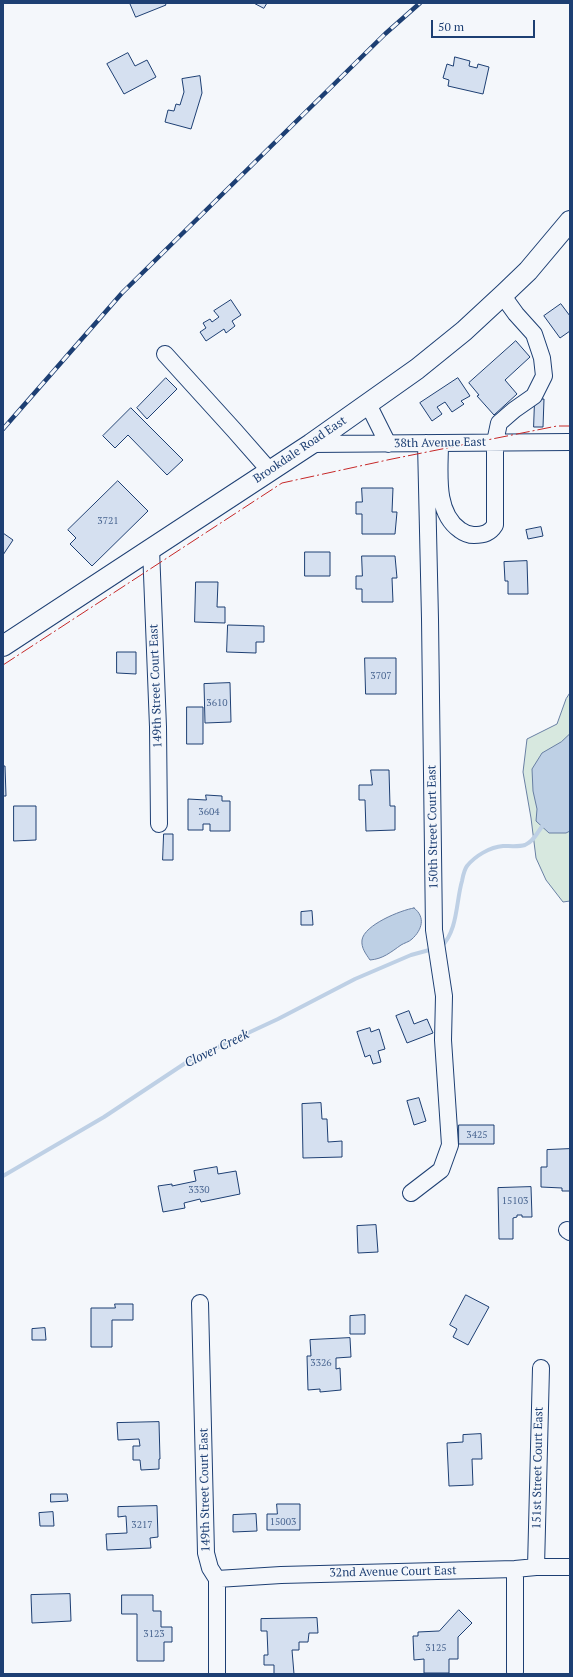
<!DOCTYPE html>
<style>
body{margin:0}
#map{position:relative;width:573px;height:1677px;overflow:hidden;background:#f4f7fb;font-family:"PT Serif",serif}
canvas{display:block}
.frame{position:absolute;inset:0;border:4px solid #1d3f73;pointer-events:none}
.scale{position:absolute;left:431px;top:20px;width:104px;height:18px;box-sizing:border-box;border:2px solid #1d3f73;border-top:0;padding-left:5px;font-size:12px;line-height:14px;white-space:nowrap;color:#1d3f73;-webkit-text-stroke:3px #f4f7fb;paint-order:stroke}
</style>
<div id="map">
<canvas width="573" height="1677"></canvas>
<div class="frame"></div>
<div class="scale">50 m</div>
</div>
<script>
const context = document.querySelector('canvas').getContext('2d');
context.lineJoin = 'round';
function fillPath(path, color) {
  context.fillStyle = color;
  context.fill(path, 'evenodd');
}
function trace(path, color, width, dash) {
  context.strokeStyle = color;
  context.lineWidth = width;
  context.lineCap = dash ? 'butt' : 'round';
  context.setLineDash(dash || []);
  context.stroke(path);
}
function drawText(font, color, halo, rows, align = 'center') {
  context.font = font + ' "PT Serif",serif';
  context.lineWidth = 3;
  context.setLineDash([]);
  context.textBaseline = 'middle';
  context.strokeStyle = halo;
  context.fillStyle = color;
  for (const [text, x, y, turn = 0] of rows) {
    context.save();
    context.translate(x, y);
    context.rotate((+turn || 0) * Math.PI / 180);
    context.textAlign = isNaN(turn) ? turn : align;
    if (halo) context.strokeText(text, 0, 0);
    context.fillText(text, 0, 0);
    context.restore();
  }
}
const green = new Path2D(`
 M570 693V901L563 902 546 880 536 858 531 818 523 772 527 739 557 724 566 699Z`);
fillPath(green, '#d7e8df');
trace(green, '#687fa3', 1);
const water = new Path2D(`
 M570 734V831L566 833H549L536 821 537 809 533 791 532 769 542 753 561 742Z
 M414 908C426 917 422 930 412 939 409 942 404 943 401 945 391 952 383 959 370 960 366 954 361 948 362 940 364 925 401 910 414 908Z`);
fillPath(water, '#bed0e5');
trace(water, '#687fa3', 1);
trace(new Path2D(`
 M441 947C458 931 456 901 462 881 463 876 464 870 467 866 475 856 490 847 503 846 510 846 519 847 525 845 535 841 538 830 545 823
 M3 1176 104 1117 190 1060 278 1019 355 979 411 955 433 949`), '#bed0e5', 4);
const building = new Path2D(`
 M130 3H165L166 5 136 17Z
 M254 3H267L264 8Z
 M128 53 135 66 147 60 156 77 124 94 107 64Z
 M455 57 470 61 469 66 477 68 478 64 489 67 483 94 448 86 449 80 443 78 447 64 453 66Z
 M200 76 202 93 191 129 165 122 168 110 174 111 176 104 180 105 184 92 182 79Z
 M231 300 241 315 232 321 235 326 226 333 224 329 206 341 200 332 206 328 203 323 210 319 212 322 219 317 214 311Z
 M561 304 570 316V331L560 338 544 316Z
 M516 341 530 357 505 380 517 394 494 415 477 396 479 395 469 383Z
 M166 378 177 389 147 419 137 408Z
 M458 378 470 396 461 401 464 404 452 412 445 402 437 407 442 414 432 421 420 403Z
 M535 399H544L543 427H534Z
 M131 408 183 460 167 475 128 435 115 448 103 436Z
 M118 481 148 511 92 566 70 544 76 538 68 530Z
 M362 488H393L392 512H397L395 534H362V514H356V502H362Z
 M541 527 543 536 528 539 526 530Z
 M3 533 13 540 3 555Z
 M305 552H330V576H305Z
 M362 556H395L397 578H392L393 602H362V589H356V576H362Z
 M527 561 528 594H508V581H505L504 562Z
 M196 582H218L217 607H225V623L195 622Z
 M228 625 264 626V642H256V653L227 652Z
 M117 652H136V674L117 673Z
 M365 658H396V694H366Z
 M230 683 231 722 205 723 204 684Z
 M187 707H203V744H187Z
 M3 766H5L6 796H3Z
 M371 770H389L390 806H395V830L366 831 365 800H359V785H372Z
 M206 795 222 796V801H230V831H210V824H203V830H188V799L206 800Z
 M14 806H36V840L14 841Z
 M164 834H173V860H163Z
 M312 911 313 925H301V912Z
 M409 1011 414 1024 427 1019 433 1033 407 1043 396 1016Z
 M370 1028 371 1032 379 1029 385 1049 378 1051 381 1062 373 1064 370 1055 365 1057 357 1032Z
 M419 1098 426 1121 414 1125 407 1101Z
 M321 1103 322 1119H327L328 1142 342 1141V1157L303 1158 302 1104Z
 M459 1125H494V1144H459Z
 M570 1149V1191H562V1188L541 1187V1167H547V1150Z
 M217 1167 218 1174 236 1171 240 1194 201 1202 200 1199 184 1203 185 1208 163 1212 158 1186 172 1184V1186L196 1181 194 1171Z
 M531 1187 532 1217H522V1215H517V1217L513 1218V1239H499L498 1188Z
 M376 1225 378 1252 358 1253 357 1226Z
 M466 1295 489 1307 468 1345 453 1337 457 1329 450 1325Z
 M115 1304H133V1320H112V1347H91V1308H115Z
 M365 1315V1334H350V1316Z
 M45 1328 46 1340H32V1329Z
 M350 1338 351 1357 336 1358V1369L340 1368 341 1390 320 1392V1389L308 1390 307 1356H311L310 1340Z
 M159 1422 160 1459H159V1469L141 1470 140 1460H133V1446H140L139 1439 118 1440 117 1423Z
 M481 1434 482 1459H472L473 1485 449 1486 447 1443 463 1442V1435Z
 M51 1494H67L68 1501 51 1502Z
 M277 1504H300V1530H267V1514H277Z
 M157 1506 158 1537 150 1538 151 1548 107 1550 106 1534 127 1533 126 1516 118 1517V1507Z
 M53 1512 54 1526H40L39 1513Z
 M256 1514 257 1531 233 1532V1515Z
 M70 1594 71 1621 32 1623 31 1595Z
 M122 1595H153V1611H161V1627H172V1642H164V1661H137V1614H122Z
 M459 1610 472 1623 458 1637V1659H449V1673H424V1659L414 1660 413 1636H418V1632L439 1631Z
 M317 1618 318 1633H309L308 1642H299V1650H292L294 1674H274V1665H264V1655H268L267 1631H261V1619Z`);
fillPath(building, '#d5e0f0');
trace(building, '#1d3f73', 1);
const minor = new Path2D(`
 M165 354 234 430 270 471
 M368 404 388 444
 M440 443C440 471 434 512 460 530 464 533 469 535 474 535 484 535 490 533 495 525V442L499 423 514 410 534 396 544 376 542 358 534 334 516 314 503 296
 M311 444 570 442
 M151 549 158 727 159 824
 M411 1193 441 1170 450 1145 443 1040 444 996 434 930 430 619 426 443
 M567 1230 570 1232
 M200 1303 206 1553 210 1568 217 1579V1674
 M536 1567 541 1368
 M217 1579 281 1575 515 1569 536 1567H570
 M515 1672V1569`);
const major = new Path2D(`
 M3 646 311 444 417 369 464 331 505 293 528 271 570 221`);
trace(minor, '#1d3f73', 18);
trace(major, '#1d3f73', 22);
trace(minor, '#f4f7fb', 16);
trace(major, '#f4f7fb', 20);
const rail = new Path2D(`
 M3 429 122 293 385 34 420 3`);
trace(rail, '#1d3f73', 4.5);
trace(rail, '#f4f7fb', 3, [9]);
trace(new Path2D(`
 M3 665 282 483 392 459 557 426H570`), '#c62828', 1, [14, 3, 2, 3]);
drawText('10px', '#4b6792', null, [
 ["3721",108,521],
 ["3707",381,676],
 ["3610",217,703],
 ["3604",209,812],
 ["3425",477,1135],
 ["3330",199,1190],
 ["15103",515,1201],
 ["3326",321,1363],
 ["15003",283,1522],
 ["3217",142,1525],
 ["3123",154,1634],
 ["3125",436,1648]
]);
drawText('12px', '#1d3f73', '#f4f7fb', [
 ["38th Avenue East",440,443,-1],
 ["Brookdale Road East",300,450,-34],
 ["149th Street Court East",156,686,-92],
 ["150th Street Court East",433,827,-91],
 ["151st Street Court East",538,1468,-89],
 ["149th Street Court East",205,1490,-91],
 ["32nd Avenue Court East",393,1572,-1]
]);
drawText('italic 13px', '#1d3f73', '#f4f7fb', [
 ["Clover Creek",217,1049,-26]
]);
</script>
